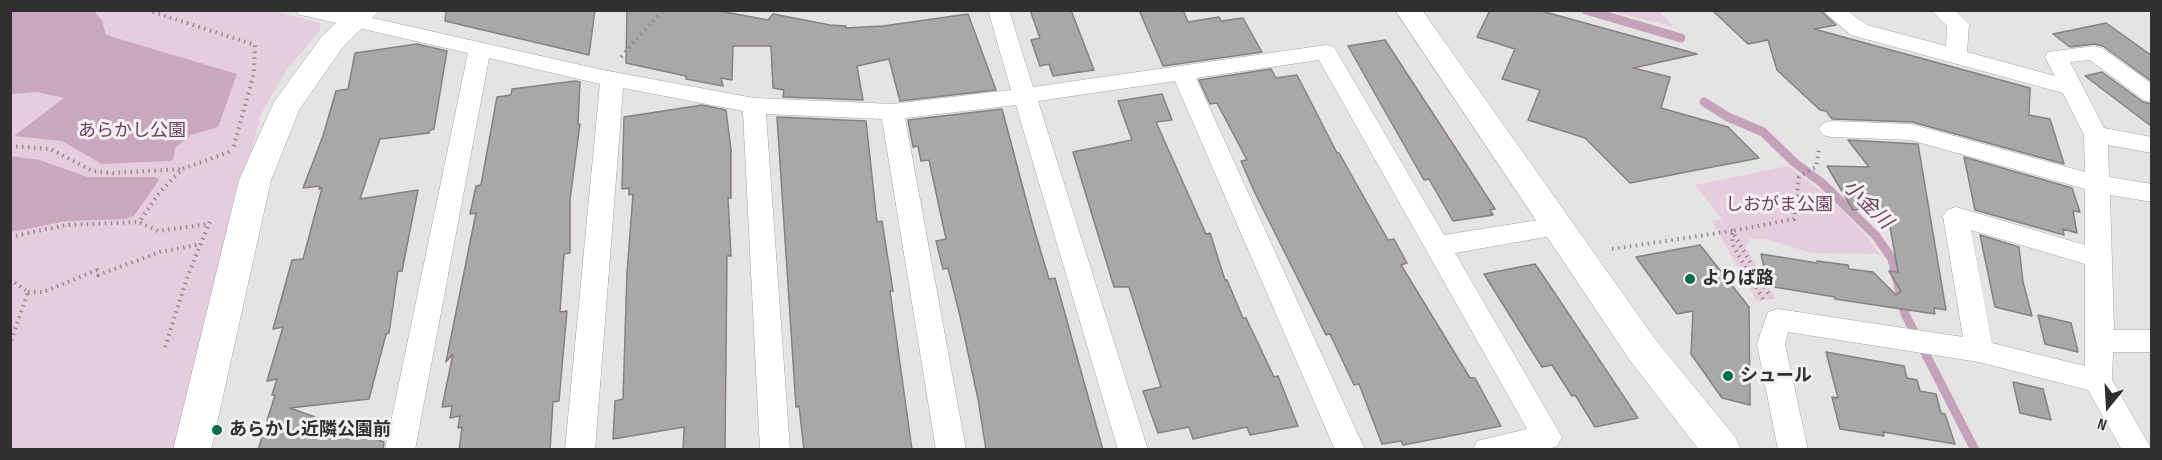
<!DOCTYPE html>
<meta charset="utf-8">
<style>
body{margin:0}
#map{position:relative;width:2162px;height:460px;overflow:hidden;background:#e6e3e5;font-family:"Sofia Sans Condensed",sans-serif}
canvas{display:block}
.frame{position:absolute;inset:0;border:12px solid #313030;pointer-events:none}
.north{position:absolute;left:2078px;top:376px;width:60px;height:60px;-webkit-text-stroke:4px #f3f0f2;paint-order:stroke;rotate:198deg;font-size:16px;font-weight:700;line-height:24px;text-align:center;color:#313030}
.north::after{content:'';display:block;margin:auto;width:21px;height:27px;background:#313030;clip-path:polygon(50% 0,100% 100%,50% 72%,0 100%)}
</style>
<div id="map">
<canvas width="2162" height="460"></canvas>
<div class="frame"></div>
<div class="north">N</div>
</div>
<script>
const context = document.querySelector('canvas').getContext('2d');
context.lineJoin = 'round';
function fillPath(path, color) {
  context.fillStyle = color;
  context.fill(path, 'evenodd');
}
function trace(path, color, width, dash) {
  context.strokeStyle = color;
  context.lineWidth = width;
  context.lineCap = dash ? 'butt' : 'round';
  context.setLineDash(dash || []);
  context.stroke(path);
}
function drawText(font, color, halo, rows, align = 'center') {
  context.font = font + ' "Sofia Sans Condensed","Noto Sans JP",sans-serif';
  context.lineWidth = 6;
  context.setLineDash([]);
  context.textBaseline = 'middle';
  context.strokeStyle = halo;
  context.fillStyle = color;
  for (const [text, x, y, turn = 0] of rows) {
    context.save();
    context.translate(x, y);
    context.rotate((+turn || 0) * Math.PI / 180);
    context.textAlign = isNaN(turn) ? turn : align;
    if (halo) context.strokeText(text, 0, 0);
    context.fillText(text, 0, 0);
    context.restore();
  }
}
fillPath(new Path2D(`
 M270 10 320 23V31L287 69 261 114 174 449H11L10 11Z
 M1610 11H1659L1674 27Z
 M1788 166C1824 192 1854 218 1880 254L1812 253 1766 239H1749L1746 247 1775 299 1756 300 1712 221 1722 219 1695 185Z`), '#e6cddd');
fillPath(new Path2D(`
 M11 10 94 11 102 21 106 35 237 74 218 127 191 135 175 148 173 160 169 161 102 164 62 141 14 136 64 98 37 92 11 94Z
 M10 156 40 160 87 177H156L159 180 134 216 126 219 67 221 11 232Z`), '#c9a7be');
trace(new Path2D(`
 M1586 10 1681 38
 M1704 102 1728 117 1763 132 1795 163 1822 183 1876 236 1892 259 1905 314 1975 450`), '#c4a2b9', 9);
const building = new Path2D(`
 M446 10H595L589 55 445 21Z
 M627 10H714L768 20 773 14 830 25 846 26 845 28 883 26 968 14 996 90 900 101 889 59 857 66 863 100 783 97 784 90 773 88 771 46H733L732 80 721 78 723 86 686 79V76L626 63Z
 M1030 10H1071L1094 70 1053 76 1049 64 1040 66 1031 40 1040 38Z
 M1139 10H1183L1188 22 1219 17 1221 21 1243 18 1262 52 1163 66Z
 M1490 10H1538L1697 54 1633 68 1670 77 1661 108 1728 127 1759 158 1630 183 1585 138 1528 120 1540 90 1502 79 1515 49 1477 37Z
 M1712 10H1820L1836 25 1814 29 2030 88 2029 115 2050 119 2064 164 1912 122 1832 119 1826 111 1820 110 1777 70 1768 40 1748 44Z
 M2106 23 2151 55V81L2103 46 2094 44 2070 47 2053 34Z
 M1385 40 1475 178 1495 209 1490 210 1493 215 1453 221 1429 179 1424 180 1348 46Z
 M417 44 447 51 434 129 430 130 429 133 380 139 360 199 418 190 402 271H398L389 333 386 334 369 399 290 408 384 442 383 450H258L275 395H272L277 379 267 381 283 327 273 329 292 260 303 259 322 188 319 189 320 186 303 188 323 136 336 91 348 89 355 53Z
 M1271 69 1276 78 1297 75 1337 153H1339L1388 240 1394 239 1407 263 1401 265 1470 378H1475L1501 426 1403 445 1401 441 1382 444 1359 384 1354 385 1330 334 1326 335 1254 191 1241 161 1247 160 1217 103 1210 104 1199 80Z
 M2102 72 2143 102 2151 104V126L2085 76Z
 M575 81 580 82 578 124H580L570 200V253L564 254 560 312 567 311 559 401 553 402 550 450H459L462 427 458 428 460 416 450 418 452 406 442 407 453 354 446 362 476 213 470 214 476 186 481 185 497 97 511 95 512 89Z
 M1162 94 1172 120 1156 122 1206 234 1210 233 1225 280H1227L1243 318H1246L1274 377 1278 376 1298 426 1250 435 1247 427 1193 439 1189 427 1158 433 1143 391 1161 387 1129 287H1114L1073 152 1132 140 1118 101Z
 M702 105 726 110 731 150V198H728L731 256H727L725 450H683L684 427 613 439 615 401 623 399 627 273 633 194 629 195V188L622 189 624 117Z
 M1002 109 1032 222 1049 279 1055 278 1103 450H986L978 399 960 316 948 268 943 269 936 241 946 239 929 160 921 161 918 146 913 147 908 120Z
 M777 117 866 121 877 222 882 221 893 291H890L912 450H804L799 406 796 407Z
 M1848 140 1918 144 1946 310 1934 308 1935 314 1835 299V297L1768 286 1761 254 1817 263V261L1848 265 1849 269 1873 272 1896 295 1901 291 1889 271 1898 272 1889 221 1876 218 1875 207 1853 210 1827 166 1869 167Z
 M1964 157 2072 188 2080 212 2073 211 2077 233 2063 229 2064 235 1975 210Z
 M1980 235 2019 247 2023 282 2032 316 1995 307Z
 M1700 245 1749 307 1750 405 1722 398 1691 354 1693 311 1677 314 1636 257Z
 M1535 264 1550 286 1638 418 1595 427 1575 395 1572 396 1552 365 1542 367 1484 274Z
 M2038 315 2071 323 2078 352 2045 344Z
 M1826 352 1904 366 1907 378 1917 380 1920 391 1936 394 1941 413 1945 414 1955 444 1883 432 1884 436 1840 429 1832 397 1838 398Z
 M2013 382 2043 389 2051 420 2020 413Z`);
fillPath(building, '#aaa7a9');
trace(building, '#858183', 1.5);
const street = new Path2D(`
 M296 10H337L603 70 754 98 892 104 1011 90 988 10H1009L1033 87 1326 45 1334 47 1444 235 1557 217 1566 219 1570 226 1566 233 1557 235 1455 253 1562 437 1557 446 1547 450H1473L1477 441 1527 429 1319 60 1196 78 1365 450H1335L1175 81 1038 101 1148 450H1118L1016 105 905 118 966 450H936L882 119 766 114 790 450H760L743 111 623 88 595 450H565L600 84 489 58 415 450H385L468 53 306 16 299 15Z
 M1822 10H1846L1867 25 1946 46 1947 26 1931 10H1955L1969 24 1967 52 2055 76 2045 57 2048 52 2094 46 2102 48 2152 84V102L2144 100 2090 60 2070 62 2104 128 2152 137V153L2108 145 2109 177 2152 184V202L2110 195 2114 330H2152V352H2113L2112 380 2152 450H2122L2088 390 1979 362 1788 332 1785 344 1808 450H1778L1757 344 1768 312 1778 309 1963 337 1943 216 1947 210 1956 207 2085 245V189L1911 140 1831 137 1823 135 1819 129 1823 123 1831 121 1911 124 2085 172 2084 135 2063 93 1851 35ZM1971 230 2085 264V366L1992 343Z`);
const secondary = new Path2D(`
 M350 10H380L342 48 299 110 271 180 211 450H173L239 180 274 102 322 36Z
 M1395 10H1422L1655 339 1736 438 1741 450H1699L1629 359Z`);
trace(street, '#a7a4a6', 1);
trace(secondary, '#a7a4a6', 1);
trace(new Path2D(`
 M147 10 255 45 254 73 233 149
 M621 57 663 10
 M10 146 50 149 93 171 113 173 182 169
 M210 222 209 224 158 231 139 222 160 192 182 169 232 151
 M10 237 66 225 139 222
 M1612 249 1732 231 1770 296
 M10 279 28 292 10 344
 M28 292H43L97 270 98 275 160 252 201 244
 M1763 299 1733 245 1732 231 1794 219 1799 177 1816 167 1819 149
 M165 347 187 278 208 226`), '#8f8d8e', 4, [1.5, 4.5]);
fillPath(street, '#fff');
fillPath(secondary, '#fff');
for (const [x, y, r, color] of [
 [1690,279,6,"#076f47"],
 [1728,376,6,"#076f47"],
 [217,430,6,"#076f47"]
]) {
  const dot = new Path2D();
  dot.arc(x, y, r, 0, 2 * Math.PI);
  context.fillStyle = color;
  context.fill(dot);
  trace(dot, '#f3f0f2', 2);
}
drawText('18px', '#6d3e5f', '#f3f0f2', [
 ["あらかし公園",132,131],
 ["しおがま公園",1779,205]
]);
drawText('bold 18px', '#313030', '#f3f0f2', [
 ["よりば路",1702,279],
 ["シュール",1740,376],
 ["あらかし近隣公園前",229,430]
], 'left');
drawText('italic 20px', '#6f4061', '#f3f0f2', [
 ["小金川",1867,205,45]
]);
</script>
